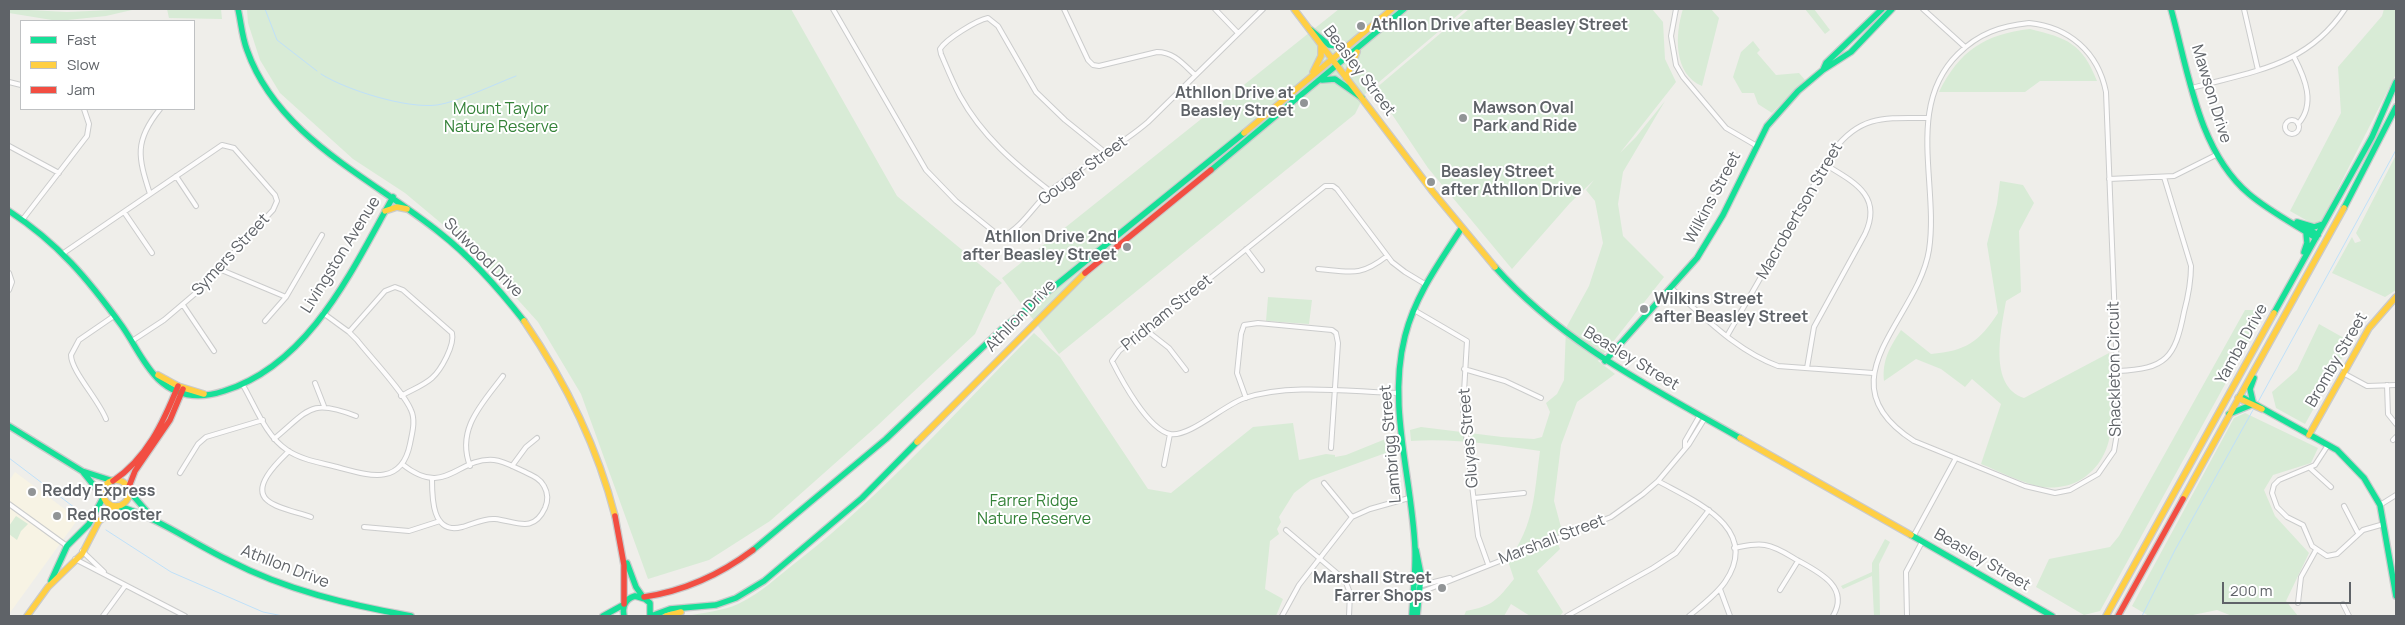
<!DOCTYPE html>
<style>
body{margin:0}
#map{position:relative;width:2405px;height:625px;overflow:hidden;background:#efeeea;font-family:Manrope,sans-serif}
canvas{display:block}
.frame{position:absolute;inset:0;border:10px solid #5f6368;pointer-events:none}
.legend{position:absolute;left:20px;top:20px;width:175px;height:90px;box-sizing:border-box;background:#fff;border:1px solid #bfc1c3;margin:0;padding:6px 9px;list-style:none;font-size:15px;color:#5f6368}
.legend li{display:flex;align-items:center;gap:10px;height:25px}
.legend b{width:25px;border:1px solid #bfc1c3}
.scale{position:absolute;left:2222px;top:582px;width:129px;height:22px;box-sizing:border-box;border:2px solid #5f6368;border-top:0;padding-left:6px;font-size:15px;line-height:18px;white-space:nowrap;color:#5f6368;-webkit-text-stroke:4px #fff;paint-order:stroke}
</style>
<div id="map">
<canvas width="2405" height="625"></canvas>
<div class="frame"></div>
<ul class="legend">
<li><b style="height:6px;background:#16e098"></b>Fast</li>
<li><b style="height:6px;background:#ffcf43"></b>Slow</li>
<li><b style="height:6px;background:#f24e42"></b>Jam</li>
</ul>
<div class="scale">200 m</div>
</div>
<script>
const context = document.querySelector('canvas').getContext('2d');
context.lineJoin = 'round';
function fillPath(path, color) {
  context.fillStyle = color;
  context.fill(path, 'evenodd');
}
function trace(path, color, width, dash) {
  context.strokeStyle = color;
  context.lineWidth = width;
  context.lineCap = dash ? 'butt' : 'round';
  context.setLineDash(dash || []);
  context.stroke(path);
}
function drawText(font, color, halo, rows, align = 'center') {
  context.font = font + ' Manrope,sans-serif';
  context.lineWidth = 4;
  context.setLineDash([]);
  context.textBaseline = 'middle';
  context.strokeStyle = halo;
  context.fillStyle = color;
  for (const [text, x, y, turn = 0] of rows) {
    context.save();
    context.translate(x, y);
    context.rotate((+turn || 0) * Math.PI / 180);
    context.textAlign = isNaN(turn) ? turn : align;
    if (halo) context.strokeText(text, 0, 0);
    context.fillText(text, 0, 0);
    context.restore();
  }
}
fillPath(new Path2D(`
 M15 472 78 519 9 614V481Z`), '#f7f3e4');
fillPath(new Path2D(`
 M9 9 67 12 136 9 106 16 58 21 9 13Z
 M167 9H221L222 19 169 18Z
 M247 9H791L897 196 1002 283 996 288 975 334 877 426 770 521 709 560 648 579 581 394 538 322 472 249 405 193 353 159 280 93 260 60 248 23Z
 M1339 9H1465L1365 94 1355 114 1059 354 1002 278Z
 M1469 9H1652L1663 22 1665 59 1676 82 1620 153 1636 137 1665 101 1623 172 1618 204 1623 236 1664 277 1598 361 1615 374 1577 402 1561 445 1554 501 1562 531 1557 542 1560 549 1537 571 1563 612 1560 616H1530L1511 604 1504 616H1464L1466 611C1493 606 1497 600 1514 579L1508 561C1535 524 1534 494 1540 451 1497 445 1454 438 1411 441L1410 430 1421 427 1502 437 1534 439 1542 437 1550 412 1546 403 1557 394 1564 380 1566 328 1589 286 1603 243 1595 201 1586 190 1594 180 1570 203 1512 269 1428 168 1375 89Z
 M1683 9H1711L1719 18 1702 86C1673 74 1675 34 1683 9Z
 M1805 9H1814L1830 30 1825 34Z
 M2384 9H2396V74L2322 220 2313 224 2290 211 2341 113 2338 67 2382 16Z
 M2030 29C2067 38 2082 43 2097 81H2040L2025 92H1939C1959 51 1985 34 2030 29Z
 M1753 41 1760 50 1757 53 1776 75 1799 73 1805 80 1772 113 1758 104 1754 93H1742L1733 77 1741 52Z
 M2396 155V290L2385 297 2332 273 2352 237 2355 243 2361 241 2356 233Z
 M2000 181 2023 185 2034 203 2019 231 2021 292 2006 301C2001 330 1988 386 2024 398L2109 353C2111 396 2124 452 2082 479 2071 486 2055 489 2042 487 2021 483 2001 472 1981 464L2001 404 1972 379 1965 387 1941 369 1916 359 1884 381C1882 360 1890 347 1901 330L1931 354C1966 351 1979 342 1998 313L1987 244 1997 204Z
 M1268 297 1312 300 1309 324 1266 321Z
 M2245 310H2266L2100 611 2084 615 2036 587 2049 559 2110 547 2119 536Z
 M2319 324 2351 342 2305 424 2276 408 2272 392 2297 370Z
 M1034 333 1060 357 1148 489 1171 493 1253 427 1293 423 1299 460 1326 454 1335 455V457L1346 455 1393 436 1394 450 1311 480 1294 493 1279 517 1281 522 1277 529 1279 534 1270 541 1265 589 1283 599 1276 616H686C702 613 723 611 738 604 762 593 779 575 799 560 885 493 957 410 1034 333Z
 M2245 413 2318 448 2311 463 2273 475 2264 490 2275 516 2309 553 2286 601 2298 616H2232L2217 610 2188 616H2149L2132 606 2234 418Z
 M16 516 28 524 21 531 17 540 9 534V526Z
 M1885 539 1890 542 1879 564 1880 616H1874L1872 576 1843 589 1841 586 1872 572V563Z`), '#d8ebd6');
trace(new Path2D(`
 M265 9 277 40 317 71
 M321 74C346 90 407 109 437 105 458 102 495 84 516 76
 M2258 402 2396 150
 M9 458 83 514
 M106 530 171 572 263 612 283 616
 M2142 616 2175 550 2253 410`), '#bfe0f9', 1);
const street = new Path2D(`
 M833 9 926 170 956 201 998 235 1002 237C1022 228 1034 205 1050 191 1081 166 1118 148 1148 122L1263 9
 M1064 9 1088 60 1093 65 1099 66 1157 52C1174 52 1183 64 1195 75
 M1215 9 1238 33
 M1676 9 1671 36 1676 65 1683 77 1726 128 1757 146
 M1923 9 1965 47
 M2244 9 2258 70
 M2029 23C2069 27 2098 52 2106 92L2119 422 2114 451 2098 474 2070 490 2055 493 2025 486 1914 441C1820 381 1918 320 1929 250 1939 185 1905 106 1958 54 1979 33 2001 26 2029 23Z
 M2294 57C2305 78 2316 104 2298 124
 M9 82 21 85
 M2192 88C2254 71 2307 66 2345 9
 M2285 127a7 7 0 1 1 14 0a7 7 0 1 1-14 0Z
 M9 146 59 173
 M176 176 196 206
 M2109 179 2174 176 2216 155
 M1050 191C1015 164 982 136 960 96 953 83 947 68 941 54L940 49C946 39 977 20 988 18L998 26 1036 92 1065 120 1106 153
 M150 194C138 157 134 141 160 109
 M124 212 152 253
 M23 219 87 136 89 124 84 109
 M1246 249 1262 270
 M65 252 222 145 234 148 275 195 277 201 273 210 197 292 164 320 132 341
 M219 269 286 297 265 321
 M1318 269C1351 272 1360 277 1387 256
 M9 273 12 282 9 290
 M1671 288C1704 316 1736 351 1778 366L1873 373
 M286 297 322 235
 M183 305 214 351
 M1414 310 1467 341 1463 409 1478 536 1488 564
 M1146 330 1169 348 1186 370
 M349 332 385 291 395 287 403 290 452 333C455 345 441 370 432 378 423 386 411 390 401 396
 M1727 336 1834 150C1861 114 1887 118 1928 118
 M1807 368 1814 327 1865 234C1883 196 1854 182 1826 165
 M1464 369 1505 381 1541 398
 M2118 371C2166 369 2175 358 2184 312 2188 297 2191 282 2191 266L2164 177
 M2343 373 2367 386 2396 385
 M315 383 324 406
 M2387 385 2388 414 2396 424
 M244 387C256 408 266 436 287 450 300 459 317 462 333 466 365 474 401 489 410 444 412 433 416 421 411 410 403 391 371 358 357 340L349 332 323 313
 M1398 393C1350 392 1291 383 1245 398 1225 404 1189 438 1170 434 1148 429 1122 381 1112 361L1119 351 1325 186H1333L1337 189 1392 262 1405 272 1425 284
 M1246 398 1237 373 1241 334 1244 325 1258 323 1332 330 1336 333 1338 343 1331 448
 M106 419C99 400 71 371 71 355L79 340 114 316
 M274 439C309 410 310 398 356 416
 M2393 440 2396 437
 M2328 445 2315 465 2279 480 2274 485 2272 493 2277 507 2287 517 2303 525 2312 546 2327 556 2337 554 2363 530 2384 524
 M1685 447V441L1700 415
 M289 451C280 460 251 486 267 500 277 509 298 512 311 517
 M402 464C446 499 456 457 494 460 504 461 514 467 523 471 531 475 540 478 544 486 548 493 548 501 545 508 533 534 516 521 495 519 484 518 473 524 462 527 432 535 432 498 432 479
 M1164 465 1170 434
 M470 466C456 429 482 404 503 376
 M512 466 526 447 537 438
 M2310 468 2331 487
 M180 473 198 444 206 437 263 420
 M1658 481C1694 501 1762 528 1725 582 1716 595 1701 606 1689 616
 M1324 483 1352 517
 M1474 498 1524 493
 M9 504 67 546
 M2380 505 2396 495
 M2344 506 2358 533
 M364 527 409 531 440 521
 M1286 530 1345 580 1350 593 1349 616
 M1913 537 1956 458
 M1734 548C1745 546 1755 543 1765 545 1777 547 1787 554 1797 560 1819 572 1850 587 1833 616
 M82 551 104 572
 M75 559 185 616
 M1418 586 1450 578
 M1720 589 1730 616
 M1780 590 1798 561
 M1419 593 1611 517 1643 494 1658 481 1689 444 1705 418
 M2298 603 2301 577 2316 550
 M2343 604 2349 616
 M103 616 125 586
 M1282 616 1299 585 1352 517 1370 509 1409 498
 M1567 616 1653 568 1676 553 1709 510
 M1907 616 1906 572 1922 542`);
const fast = new Path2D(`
 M238 9C241 22 242 37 247 50 278 138 372 178 440 233 472 258 499 289 524 321
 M2171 9C2188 70 2198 151 2249 194 2269 211 2294 224 2316 238
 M1311 30 1329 45 1346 47
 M1823 70 1851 52 1892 9
 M1322 80 1335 79 1362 98
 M1211 170 1404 9
 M2344 208 2396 107
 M9 211C58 243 88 279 122 326 134 343 143 364 158 379 177 397 200 399 224 391 310 364 352 270 393 197
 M2297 222 2314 227 2323 224
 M2300 224 2318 235
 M2304 252 2307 243 2306 232
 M1495 267C1563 344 1653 388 1740 438
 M2274 313 2372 137 2396 82
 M1605 361 1697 258 1723 215 1767 126 1798 91 1823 70 1826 63 1882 9
 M2240 396 2337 450 2364 478 2380 505 2396 596
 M2253 402 2250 389 2254 378
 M2229 414 2251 405
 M9 426 82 471 113 481
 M83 472 103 497
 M129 491 150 515
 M118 506C159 518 192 543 230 561 286 590 349 605 411 616
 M1911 535 2052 616
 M753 550 886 439 1003 328 1244 133
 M1416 550 1421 575 1417 616
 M627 563 636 587 643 597
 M51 581 67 546 89 524 103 498
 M603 616 623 605
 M624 616C622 606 625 599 635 596L645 599 650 603V616
 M651 616 670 609 716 605 736 598 764 581 862 498 917 442
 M1412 616C1413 593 1416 570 1415 548 1412 478 1387 406 1405 336 1415 296 1439 263 1461 229`);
const slow = new Path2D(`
 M1294 9 1433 192 1495 267
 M1313 72 1321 56V45
 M1346 78 1357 52
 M1244 133 1392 9
 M385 211 397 207 407 209
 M524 321C565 381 597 445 615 516
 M158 375 178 386 204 394
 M2238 398 2262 409
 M2309 435 2369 328 2396 297
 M1740 438 1911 535
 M917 442 1085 273
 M103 493a13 13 0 1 1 26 0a13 13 0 1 1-26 0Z
 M2183 499 2344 208
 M27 616 48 587 82 554 99 521 118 506
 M666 616 681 612
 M2106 616 2274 313`);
const jam = new Path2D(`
 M1085 273 1211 170
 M113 481C147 458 163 423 178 386
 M128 489 135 471 170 420 183 389
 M615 516 624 565V604
 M644 597C684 591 721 574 753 550
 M2118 616 2183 499`);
trace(street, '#cbcccc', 6);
trace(fast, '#cacacb', 8);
trace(slow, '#cacacb', 8);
trace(jam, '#cacacb', 8);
trace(street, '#fdfcfc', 4);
trace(fast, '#16e098', 5.5);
trace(slow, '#ffcf43', 5.5);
trace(jam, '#f24e42', 5.5);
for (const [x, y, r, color] of [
 [1361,26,5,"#919496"],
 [1304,103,5,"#919496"],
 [1463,118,5,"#919496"],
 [1431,182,5,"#919496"],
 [1127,247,5,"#919496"],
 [1644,309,5,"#919496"],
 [32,492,5,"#919496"],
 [57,516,5,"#919496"],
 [1442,588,5,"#919496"]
]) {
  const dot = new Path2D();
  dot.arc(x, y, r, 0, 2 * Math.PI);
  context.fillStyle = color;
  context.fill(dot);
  trace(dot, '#fff', 2);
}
drawText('bold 16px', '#5f6368', '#fff', [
 ["Athllon Drive after Beasley Street",1371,26],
 ["Athllon Drive at",1294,94,"right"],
 ["Beasley Street",1294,112,"right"],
 ["Mawson Oval",1473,109],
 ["Park and Ride",1473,127],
 ["Beasley Street",1441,173],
 ["after Athllon Drive",1441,191],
 ["Athllon Drive 2nd",1117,238,"right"],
 ["after Beasley Street",1117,256,"right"],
 ["Wilkins Street",1654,300],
 ["after Beasley Street",1654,318],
 ["Reddy Express",42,492],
 ["Red Rooster",67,516],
 ["Marshall Street",1432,579,"right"],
 ["Farrer Shops",1432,597,"right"]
], 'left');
drawText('16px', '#5f6368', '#fff', [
 ["Beasley Street",1359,71,53],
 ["Mawson Drive",2211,94,73],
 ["Gouger Street",1083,171,-36],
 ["Wilkins Street",1713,198,-62],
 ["Macrobertson Street",1800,211,-60],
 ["Symers Street",231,255,-47],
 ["Livingston Avenue",341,255,-58],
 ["Sulwood Drive",483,258,45],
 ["Pridham Street",1167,313,-39],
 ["Athllon Drive",1021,316,-46],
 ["Yamba Drive",2242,344,-61],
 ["Beasley Street",1631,359,31],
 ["Bromby Street",2337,360,-60],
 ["Shackleton Circuit",2115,369,-91],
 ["Gluyas Street",1469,438,-95],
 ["Lambrigg Street",1391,444,-95],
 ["Marshall Street",1552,540,-21],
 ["Beasley Street",1982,560,30],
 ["Athllon Drive",285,567,21]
]);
drawText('16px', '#348238', '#fff', [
 ["Mount Taylor",501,110],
 ["Nature Reserve",501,128],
 ["Farrer Ridge",1034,502],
 ["Nature Reserve",1034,520]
]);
</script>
